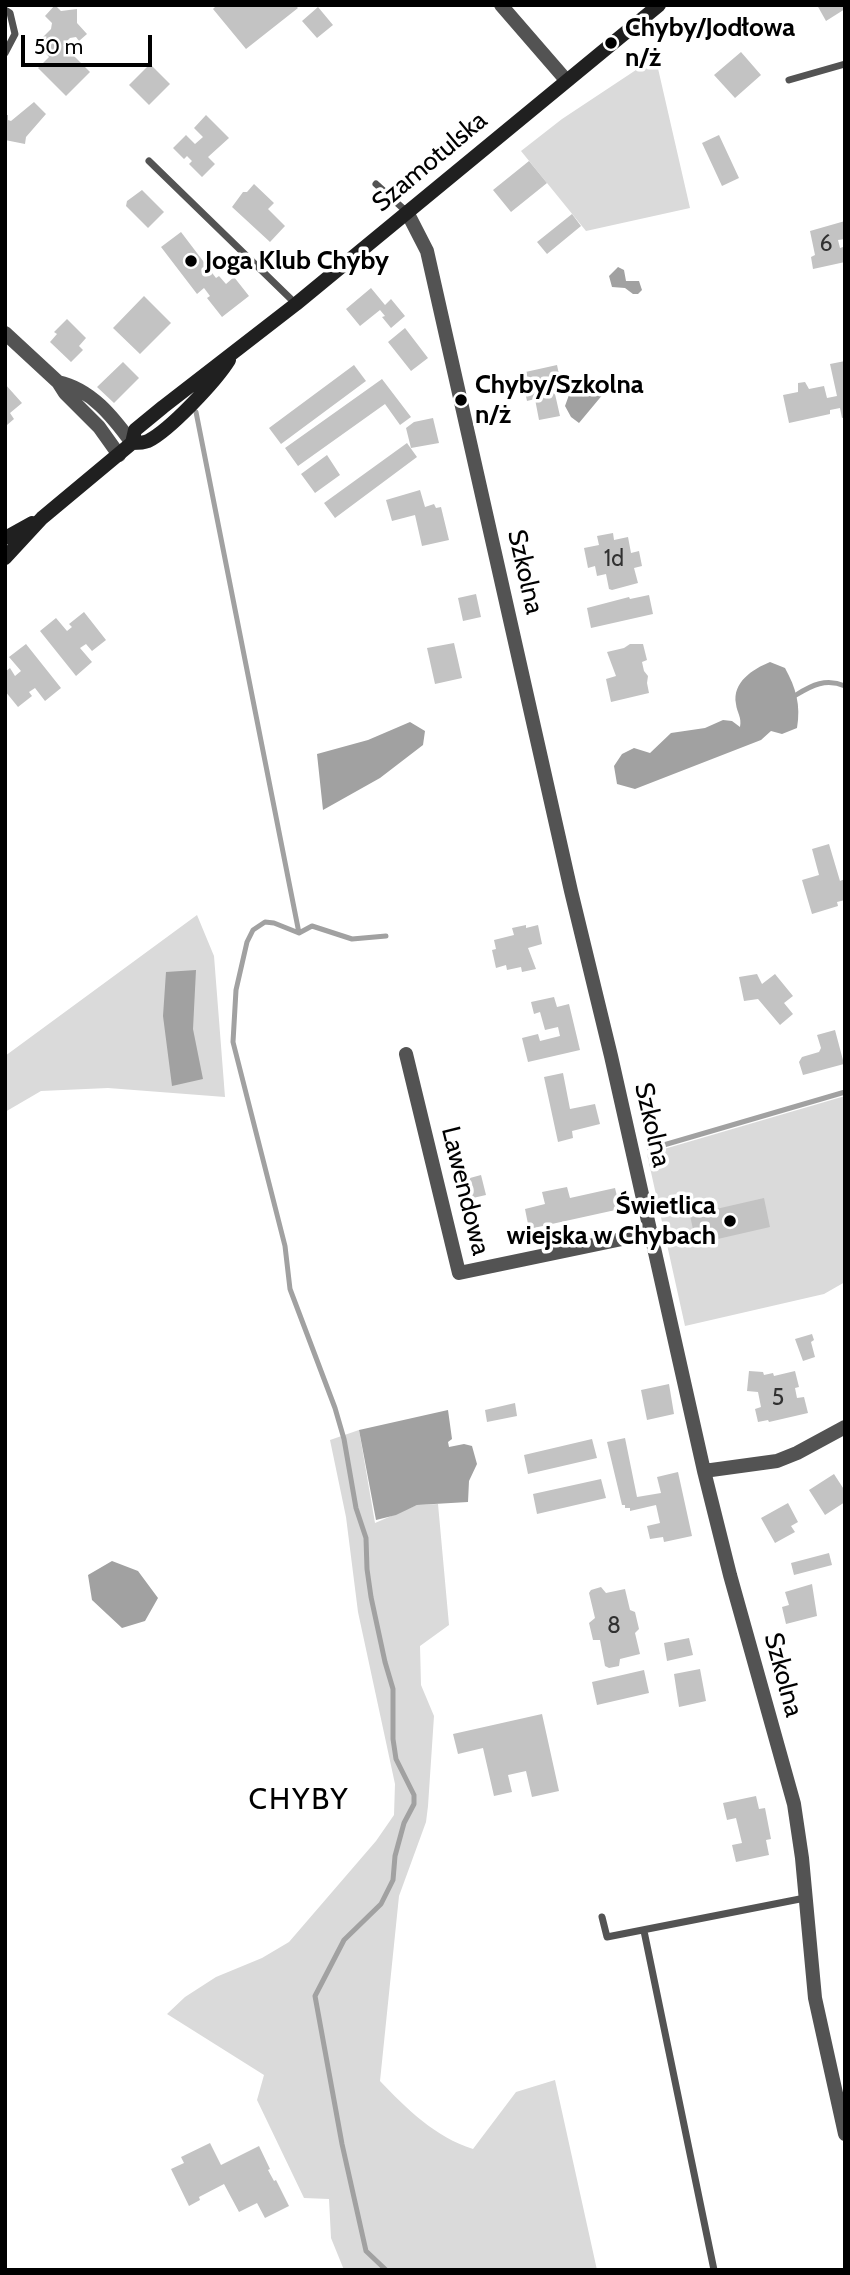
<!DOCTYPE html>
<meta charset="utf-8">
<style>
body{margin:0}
#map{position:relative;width:850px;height:2275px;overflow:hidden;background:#fff;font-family:Cabin,sans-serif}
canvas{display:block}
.frame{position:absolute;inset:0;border:7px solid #000;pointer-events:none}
.scale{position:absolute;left:21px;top:35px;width:131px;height:32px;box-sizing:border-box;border:4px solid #000;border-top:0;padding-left:9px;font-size:21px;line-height:24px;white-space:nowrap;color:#000;-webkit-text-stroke:5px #fff;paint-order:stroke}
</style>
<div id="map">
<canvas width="850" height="2275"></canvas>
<div class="frame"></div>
<div class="scale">50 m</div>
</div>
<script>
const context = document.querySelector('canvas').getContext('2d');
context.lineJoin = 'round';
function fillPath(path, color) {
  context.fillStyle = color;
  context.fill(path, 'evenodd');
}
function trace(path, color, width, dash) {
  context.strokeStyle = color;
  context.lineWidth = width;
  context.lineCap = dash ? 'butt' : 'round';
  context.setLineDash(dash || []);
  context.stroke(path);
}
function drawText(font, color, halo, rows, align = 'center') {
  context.font = font + ' Cabin,sans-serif';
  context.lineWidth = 7;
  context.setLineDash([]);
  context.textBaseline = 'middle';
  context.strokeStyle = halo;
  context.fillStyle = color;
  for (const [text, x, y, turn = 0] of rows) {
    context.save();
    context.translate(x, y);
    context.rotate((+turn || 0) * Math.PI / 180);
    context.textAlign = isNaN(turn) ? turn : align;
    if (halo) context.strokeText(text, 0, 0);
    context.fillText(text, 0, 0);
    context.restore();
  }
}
fillPath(new Path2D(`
 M654 51 690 208 586 231 521 151 562 119 642 66Z
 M197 915 214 956 225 1097 108 1088 41 1091 5 1112V1056Z
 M845 1096V1282L824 1294 685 1326 647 1154Z
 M359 1430 375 1523 417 1505 438 1504 449 1625 420 1646 421 1685 434 1716 428 1806 426 1822 399 1896 380 2081C407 2109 435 2137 473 2149L516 2092 555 2080 597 2270H344L331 2238 329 2199 304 2198 257 2100 264 2075 167 2014 185 1997 216 1977 262 1958 289 1942 376 1841 394 1815 395 1784 358 1612 346 1517 330 1440Z`), '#dadada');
fillPath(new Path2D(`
 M618 267 624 270 626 281H639L642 290 638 294H633L625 288 612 287 609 276Z
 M606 381 609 387 579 423 571 417 565 406 569 395C583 393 592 384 606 381Z
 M770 662 785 668C796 688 801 705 797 728L782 734 771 731 761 740 635 789 617 784 614 766 622 754 634 748 650 753 671 733 705 728 723 720 732 721 740 727C742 717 737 713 736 704 732 682 753 669 770 662Z
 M410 722 425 731 423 745 380 778 323 810 317 754 368 740Z
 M196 970 193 1029 203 1079 172 1086 163 1016 166 972Z
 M448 1410 452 1439 448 1442 449 1447 464 1444 472 1446 477 1464 469 1481 468 1502 417 1505 396 1515 376 1520 359 1430Z
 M112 1561 138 1571 158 1598 145 1621 122 1628 92 1600 88 1575Z`), '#a1a1a1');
trace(new Path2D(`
 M196 412 299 933
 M796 695C812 685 826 678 845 686
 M650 1149 845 1092
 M386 2270 366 2251 342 2144 315 1996 344 1940 381 1904 393 1880 395 1856 404 1823 414 1804V1795L396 1759 393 1739V1689L385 1662 371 1597 367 1569 366 1538 356 1508 344 1439 335 1408 290 1289 285 1246 233 1042 236 990 247 942 253 930 265 922 274 923 299 933 312 926 352 939 386 936`), '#a1a1a1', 5);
fillPath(new Path2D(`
 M55 5 61 11 77 9V23L87 34 79 41 76 37 70 38 66 42V48L90 72 66 96 38 68 49 57 44 51 42 38 51 29 52 23 45 16Z
 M217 5H295L298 8 246 49 213 9Z
 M817 5H845V9L826 21Z
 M318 7 333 25 317 38 302 21Z
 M741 52 761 75 735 98 714 75Z
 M150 64 170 84 149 105 129 85Z
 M34 102 46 114 26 137 25 144 5 140V115H8V120L11 121Z
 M206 115 229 138 208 157 215 164 202 177 189 164 192 161 187 156 184 159 173 148 186 135 195 144 203 137 194 128Z
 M719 135 739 178 722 186 702 143Z
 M529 161 547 183 511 212 493 190Z
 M254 184 274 203 268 209 285 226 270 242 232 207 243 192H247Z
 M142 190 164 212 148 228 126 206 127 201Z
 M572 214 581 226 547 254 537 242Z
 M845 221V239L838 240 840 248 843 247 845 250V262L813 269 811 257 815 255 810 231Z
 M181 232 216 278 219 276 226 284 234 277 249 296 222 317 207 298 210 296 204 288 197 294 161 247Z
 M371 288 385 305 391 299 405 316 391 328 382 317 385 316 380 310 360 326 346 309Z
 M144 296 171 323 140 354 113 328Z
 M67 319 86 338 79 346 83 350 71 362 50 342 57 334 54 332Z
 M405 328 428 358 411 371 388 342Z
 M845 361V417L842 418 840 408 830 410V414L789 423 783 395 798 392V383L805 382 809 389 824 386 827 398 837 396 830 364Z
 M123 362 139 378 114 403 97 387Z
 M354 365 366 381 281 444 269 428Z
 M557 365 563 393 555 394 560 416 539 420 535 399 527 401 521 373Z
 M382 379 411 417 400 425 385 404 298 466 285 448Z
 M5 384 22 403 10 413 14 419 7 425 5 423Z
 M433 418 439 443 411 448 406 428 414 422Z
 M407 443 417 457 335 518 324 503Z
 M327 455 340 475 315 493 301 474Z
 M420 490 425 507 434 504 436 508 441 507 449 540 422 546 415 515 392 521 386 500Z
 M613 533 614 540 628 537 631 553 639 551 642 566 634 568 638 583 612 590 609 589 606 574 597 576 595 566 588 568 584 548 599 545 597 536Z
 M476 594 481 617 463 621 458 598Z
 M649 595 653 614 591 628 587 608 629 597 630 599Z
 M84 612 106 640 92 651 86 644 80 648 92 662 76 676 40 631 56 618 67 631 72 627 69 624Z
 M454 643 462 678 435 684 427 648Z
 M26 644 61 688 45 701 35 688 29 692 32 696 18 707 5 691V672L10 668 15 676 21 671 9 657Z
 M630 644H643L647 660 642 662 644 671 648 676 647 683 649 693 611 702 606 679 616 676 607 652 624 648Z
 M829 844 840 881 845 879V900L837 902 838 906 812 914 802 880 819 875 812 849Z
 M526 925V928L538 925 542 944 528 948 536 969 522 972 521 967 507 970 506 965 496 968 492 950 496 949 494 940 514 935 512 928Z
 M757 974 762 984 775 974 793 996 784 1003 793 1014 780 1025 758 999 744 1001 739 977Z
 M554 997 557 1007 569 1004 580 1050 528 1062 522 1038 538 1034 540 1041 560 1036 558 1027 545 1030 540 1012 534 1014 531 1002Z
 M835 1030 844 1064 803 1075 799 1062 802 1057 819 1052 821 1048 817 1035Z
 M563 1073 570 1109 595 1104 600 1124 572 1131 573 1138 558 1142 544 1077Z
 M481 1175 486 1195 464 1200 459 1181Z
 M567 1187 570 1198 615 1188 620 1209 529 1229 525 1209 545 1204 542 1192Z
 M764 1198 770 1227 696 1244 690 1215Z
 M812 1334 814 1340 811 1342 815 1357 803 1361 795 1339Z
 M749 1371 763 1372 764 1375 773 1373 774 1376 795 1371 799 1387 795 1388 797 1398 804 1397 808 1413 769 1422 768 1420 758 1422 755 1409 761 1407 758 1392 747 1391Z
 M669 1384 674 1414 647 1420 641 1390Z
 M515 1403 517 1416 487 1422 485 1410Z
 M625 1438 637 1497 661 1493 657 1477 678 1472 692 1536 664 1542 663 1537 650 1539 647 1526 660 1523 656 1505 630 1511V1508H625V1505H622L607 1442Z
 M592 1439 597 1458 528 1474 524 1455Z
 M834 1474 845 1491V1502L825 1515 809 1490Z
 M601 1479 606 1498 537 1514 533 1494Z
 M788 1503 798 1522 791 1526 795 1532 775 1543 761 1518Z
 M829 1553 832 1565 794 1575 791 1563Z
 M812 1584 817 1616 786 1624 782 1607 789 1605 785 1592Z
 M601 1587 606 1593 625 1589 630 1610 635 1612 639 1629 635 1633 640 1654 620 1659 619 1666 609 1668 605 1666 600 1640H593L589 1623 595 1618 589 1593 591 1590Z
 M689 1638 693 1655 667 1661 664 1643Z
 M700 1669 706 1701 679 1707 674 1674Z
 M644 1670 649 1693 597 1705 592 1682Z
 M542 1714 559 1791 532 1797 526 1771 508 1775 512 1792 494 1796 483 1748 458 1754 453 1734Z
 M756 1796 759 1809 765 1808 771 1839 766 1840 769 1855 736 1862 732 1845 742 1843 736 1818 727 1820 723 1803Z
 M210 2143 221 2165 259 2146 270 2169 268 2170 274 2181 276 2180 289 2206 265 2218 257 2203 239 2212 224 2184 199 2197 200 2200 189 2206 171 2169 184 2163 181 2157Z`), '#c3c3c3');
trace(new Path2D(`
 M5 10 10 13 15 34 5 53
 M789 80 845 64
 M149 161 296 304
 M376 184 407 212
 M602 1917 607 1937 805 1898
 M644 1931 714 2270`), '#535353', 7);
trace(new Path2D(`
 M501 5 566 80
 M407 212 427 251 571 891 611 1056 704 1471 730 1575 794 1804 802 1858 815 1998 845 2134
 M5 333 58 382
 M119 455 99 427 65 393 58 382C91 389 113 417 132 443
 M406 1054 459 1273 651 1233
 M704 1471 777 1461 797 1453 845 1427`), '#535353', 14);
trace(new Path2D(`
 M132 443 135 430 163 407 296 304 659 5
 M5 538 32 523
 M5 558 42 518 132 443C138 443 143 443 148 441 170 430 216 381 229 360`), '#202020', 14);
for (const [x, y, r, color] of [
 [611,43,7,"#000"],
 [191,261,7,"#000"],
 [461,400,7,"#000"],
 [730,1221,7,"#000"]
]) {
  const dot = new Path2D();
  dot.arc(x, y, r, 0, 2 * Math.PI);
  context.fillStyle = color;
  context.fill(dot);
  trace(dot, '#fff', 2.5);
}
drawText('23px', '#313131', null, [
 ["6",826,244],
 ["1d",614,559],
 ["5",778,1398],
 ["8",614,1626]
]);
drawText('bold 26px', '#000', '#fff', [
 ["Chyby/Jodłowa",625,28],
 ["n/ż",625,58],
 ["Joga Klub Chyby",205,261],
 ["Chyby/Szkolna",475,385],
 ["n/ż",475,415],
 ["Świetlica",716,1206,"right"],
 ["wiejska w Chybach",716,1236,"right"]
], 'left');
drawText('26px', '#000', '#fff', [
 ["Szamotulska",430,162,-40],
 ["Szkolna",525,572,77],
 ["Szkolna",652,1125,77],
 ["Lawendowa",465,1191,76],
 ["Szkolna",783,1675,75]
]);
context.letterSpacing = '2px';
drawText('30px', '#000', '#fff', [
 ["CHYBY",299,1800]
]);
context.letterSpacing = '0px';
</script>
